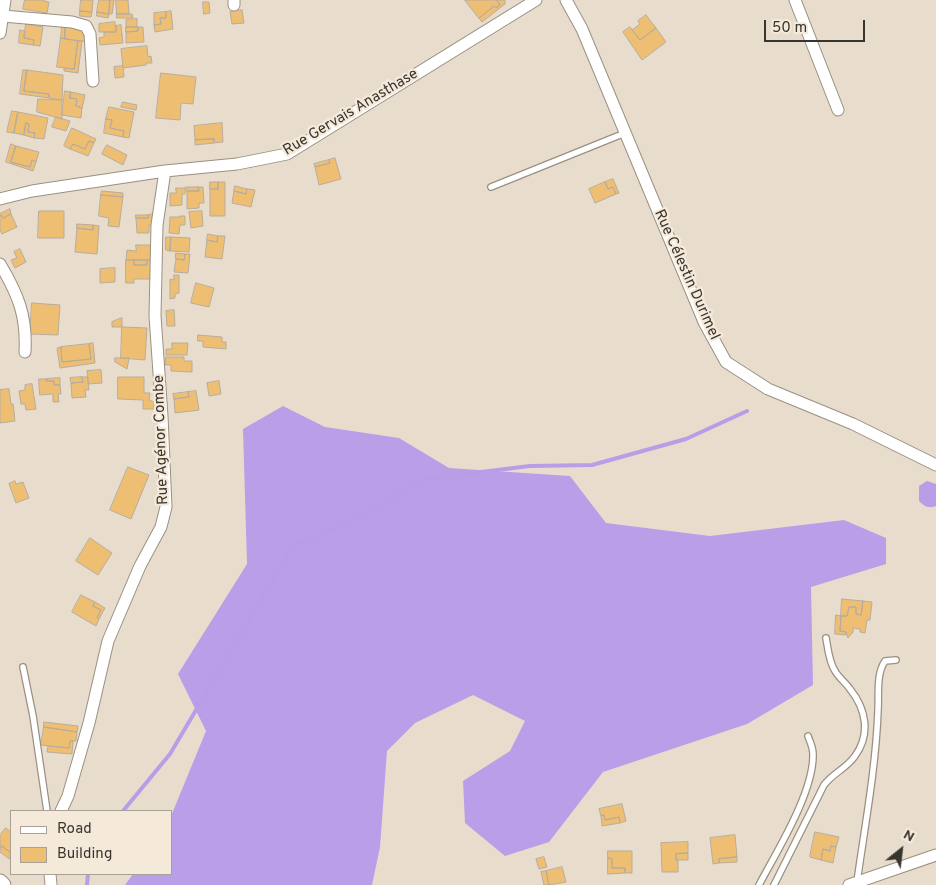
<!DOCTYPE html>
<meta charset="utf-8">
<style>
body{margin:0}
#map{position:relative;width:936px;height:885px;overflow:hidden;background:#e8ddcd;font-family:Overpass,sans-serif}
canvas{display:block}
.legend{position:absolute;left:10px;top:810px;width:162px;height:65px;box-sizing:border-box;background:#f5eada;border:1px solid #a9a195;margin:0;padding:6px 9px;list-style:none;font-size:15px;color:#38342e}
.legend li{display:flex;align-items:center;gap:10px;height:25px}
.legend b{width:25px;border:1px solid #a9a195}
.north{position:absolute;left:876px;top:825px;width:50px;height:50px;-webkit-text-stroke:4px #f5eada;paint-order:stroke;rotate:29deg;font-size:14px;font-weight:700;line-height:20px;text-align:center;color:#38342e}
.north::after{content:'';display:block;margin:auto;width:18px;height:22px;background:#38342e;clip-path:polygon(50% 0,100% 100%,50% 72%,0 100%)}
.scale{position:absolute;left:764px;top:20px;width:101px;height:22px;box-sizing:border-box;border:2px solid #38342e;border-top:0;padding-left:6px;font-size:15px;line-height:18px;white-space:nowrap;color:#38342e;-webkit-text-stroke:4px #f5eada;paint-order:stroke}
</style>
<div id="map">
<canvas width="936" height="885"></canvas>
<ul class="legend">
<li><b style="height:6px;background:#fff"></b>Road</li>
<li><b style="height:14px;background:#eebf73"></b>Building</li>
</ul>
<div class="north">N</div>
<div class="scale">50 m</div>
</div>
<script>
const context = document.querySelector('canvas').getContext('2d');
context.lineJoin = 'round';
function fillPath(path, color) {
  context.fillStyle = color;
  context.fill(path, 'evenodd');
}
function trace(path, color, width, dash) {
  context.strokeStyle = color;
  context.lineWidth = width;
  context.lineCap = dash ? 'butt' : 'round';
  context.setLineDash(dash || []);
  context.stroke(path);
}
function drawText(font, color, halo, rows, align = 'center') {
  context.font = font + ' Overpass,sans-serif';
  context.lineWidth = 4.5;
  context.setLineDash([]);
  context.textBaseline = 'middle';
  context.strokeStyle = halo;
  context.fillStyle = color;
  for (const [text, x, y, turn = 0] of rows) {
    context.save();
    context.translate(x, y);
    context.rotate((+turn || 0) * Math.PI / 180);
    context.textAlign = isNaN(turn) ? turn : align;
    if (halo) context.strokeText(text, 0, 0);
    context.fillText(text, 0, 0);
    context.restore();
  }
}
fillPath(new Path2D(`
 M283 406 325 427 399 438 449 468 570 476 606 523 710 536 844 520 886 538V564L811 587 813 685 747 724 603 772 549 842 505 856 465 823 463 781 510 751 525 721 473 695 415 723 387 751 380 847 372 885H125L133 874H171V816L206 731 178 674 247 564 243 429Z`), '#b99ee8');
fillPath(new Path2D(`
 M927 481 936 484V506C928 509 924 506 919 501V486Z`), '#b89de7');
trace(new Path2D(`
 M123 811 170 754 293 546 365 515 424 479 530 466 592 465 686 439 747 411
 M87 885 88 874`), '#b89de7', 4);
const building = new Path2D(`
 M25 0H44V1L49 2 47 13 23 9Z
 M81 0H93L92 12 80 11Z
 M99 0H110L109 14 97 12Z
 M110 0H114L112 14H109Z
 M116 0H128L129 14H117Z
 M465 0H497L500 5 496 8 494 6 479 18Z
 M497 0H505V4L482 22 479 18 494 6 496 8 500 5Z
 M203 2H209L210 13 204 14Z
 M242 10 244 23 232 24 230 12Z
 M80 11 92 12 91 17 80 16Z
 M171 11 173 29 155 32 154 25 161 24 160 18H166V12Z
 M97 12 109 14 108 18 97 16Z
 M166 12V18H160L161 24 154 25V13Z
 M117 14H132L133 18H117Z
 M646 15 656 28 640 40 632 30 640 24 638 21Z
 M137 19V27H126V20Z
 M115 22 116 32H99V24Z
 M26 24 43 27 40 46 33 45 34 40 24 38Z
 M121 25 123 43 100 45 99 38 104 37V32H116V26Z
 M62 27H65V39L61 38Z
 M65 27 84 28 90 42 65 39Z
 M126 27H138V31L126 32Z
 M138 27H143L144 42 126 43V32L138 31Z
 M630 27 640 40 656 28 666 42 642 60 623 32Z
 M20 30 25 31 24 38 34 40 33 45 19 43Z
 M61 38 78 41 74 69 57 67Z
 M78 41H82L78 73 64 71V68L74 69Z
 M147 46 148 57 151 56 152 63H146V65L123 68 121 49Z
 M123 66 124 77 115 78 114 67Z
 M23 70H27L24 91 49 94V98L20 94Z
 M27 70 63 75 62 100 49 98V94L24 91Z
 M161 73 196 77 193 104 181 103 180 120 156 118Z
 M65 91 71 92 70 98 77 99 76 106 82 108 81 118 62 115Z
 M71 92 85 95 82 108 76 106 77 99 70 98Z
 M38 99 62 100V119L37 112Z
 M123 102 137 105 136 110 121 107Z
 M109 107 134 112 129 138 123 137 124 131 110 128 112 120 106 119Z
 M12 111 18 112 14 133 7 132Z
 M18 112 48 118 44 139 34 138 35 133 28 132 29 124 26 123 24 135 14 133Z
 M56 117 70 121 66 131 52 127Z
 M106 119 112 120 110 128 124 131 123 137 104 133Z
 M26 123 29 124 28 132 35 133 34 138 24 135Z
 M222 123 223 142 214 143V139L195 140 194 126Z
 M72 128 96 139 94 143 89 141 85 149 73 144 70 149 64 146Z
 M214 139V143L195 145V140Z
 M89 141 94 143 88 156 70 149 73 144 85 149Z
 M11 144 16 146 11 162 30 167 32 160 36 162 33 171 6 162Z
 M107 145 127 155 123 165 102 154Z
 M16 146 39 152 36 162 32 160 30 167 11 162Z
 M335 158 341 179 319 185 315 167 330 163 329 160Z
 M329 160 330 163 315 167 314 164Z
 M613 179 619 193 616 194 613 187 608 189 605 182Z
 M210 182H218V189H210Z
 M218 182H225V216H210V189H218Z
 M605 182 608 189 613 187 616 194 595 203 589 189Z
 M235 186 247 189 246 194 234 191Z
 M186 187H198L199 191H187Z
 M198 187H203L204 203H199V208L187 209V191H199Z
 M176 188H185V194H182V205L170 206V193H176Z
 M247 189 255 190 251 207 232 203 234 191 246 194Z
 M102 191 123 193V197L101 195Z
 M101 195 123 197 119 227 108 226 109 218 99 216Z
 M10 209 11 214 3 218 1 215 0 216V214Z
 M39 211H64V238H38Z
 M202 211 203 226 191 228 189 212Z
 M11 214 17 227 2 234 0 230V216L1 215 3 218Z
 M155 214 156 225H149V233H137L136 218H148V215Z
 M136 215H148V218H136Z
 M180 216H185V225H180L179 234 169 233 170 217H180Z
 M77 224 93 225V230L77 228Z
 M93 225 99 226 97 254 75 252 77 228 93 230Z
 M208 234 218 236 217 242 207 240Z
 M218 236H225L222 259 205 257 207 240 217 242Z
 M166 237H171L170 251 166 250Z
 M171 237 190 238 189 252 170 251Z
 M136 245H154V260H126L127 250 136 251Z
 M20 249 26 262 15 268 11 260 17 258 14 252Z
 M176 253 185 254 184 260 176 259Z
 M185 254H190L188 273 174 272 176 259 184 260Z
 M126 260H134V265H147V260H154L153 279H134V283H126Z
 M134 260H147V265H134Z
 M115 268V282L100 283V269Z
 M174 275H179V293L175 294V298L170 299V279L174 280Z
 M196 283 214 288 209 307 191 303Z
 M32 303 60 305 58 335 30 334Z
 M174 310 175 326H167L166 311Z
 M122 318V327H112V322Z
 M122 327 147 328 145 360 121 358Z
 M198 335 222 337V342H226V349L203 347V341H198Z
 M93 343 95 363 60 368 57 348 61 347 62 362 91 359 89 344Z
 M172 343H188L187 355H166V349H172Z
 M89 344 91 359 62 362 61 347Z
 M166 357H184V361H192V372L171 371V365H166Z
 M115 358H129L127 369 115 362Z
 M101 370 102 383 88 384 87 371Z
 M82 377 83 382 71 383 70 378Z
 M82 377H88L89 390H85L86 397 72 398 71 383 83 382Z
 M118 377H144V393H150L149 400 154 402V409H143V400L118 399Z
 M60 378V385H54V381H46V379Z
 M39 379H46V381H54V385H60L61 394H58L59 402H53V394L40 395Z
 M219 381 221 394 209 396 207 383Z
 M32 384 36 409 26 410 25 404H21L19 391 25 390V385Z
 M9 389 11 404H13L15 421 0 423V390Z
 M196 391 199 410 175 413 174 399 189 397 188 392Z
 M188 392 189 397 174 399 173 394Z
 M128 467 149 475 131 519 110 510Z
 M15 481 16 484 23 482 29 498 16 503 9 484Z
 M90 538 112 553 98 575 76 561Z
 M81 595 95 602 93 606 101 610 97 618 99 619 96 626 72 612Z
 M842 599 863 601 861 615 856 614V607H849L847 616H841Z
 M863 601 872 602 870 620H867L865 633 860 632V629L853 628V632L848 638 846 632 840 631 841 616H847L849 607H856V614L861 615Z
 M95 602 105 608 99 619 97 618 101 610 93 606Z
 M836 615 841 616 840 631 846 632V635L835 634Z
 M44 722 78 726 77 732 44 727Z
 M44 727 77 732 76 741H70L69 748 41 745Z
 M70 741H73L72 754 47 752 48 746 69 748Z
 M622 804 626 821 620 823 619 817 605 820 604 815 601 816 599 809Z
 M604 815 605 820 619 817 620 823 602 826 601 816Z
 M6 828 11 832V853L2 846 0 848V835Z
 M815 832 839 837 836 847 831 846 830 851 823 849 821 860 810 857Z
 M735 835 737 857 719 859V863L713 864 710 838Z
 M688 842V853L676 854V860H678V872H662L661 843Z
 M2 846 11 853V860L0 852Z
 M831 846 836 847 833 863 821 860 823 849 830 851Z
 M608 851H632V873H625V868H612V859L608 858Z
 M688 853V860H676V854Z
 M544 857 547 867 539 869 536 859Z
 M737 857V862L719 863V859Z
 M608 858 612 859V868H625V873L608 874Z
 M562 867 566 882 549 885 546 871Z
 M546 871 549 885H544L541 872Z`);
fillPath(building, '#eebf73');
trace(building, '#b7ac9d', 1);
const service = new Path2D(`
 M491 187 625 133
 M23 667 33 716 47 811
 M857 882C865 825 876 767 878 710 879 695 876 674 885 661L896 660
 M759 885C777 851 814 792 813 754 813 747 810 742 808 736
 M774 885 824 785C833 773 847 768 855 756 871 734 866 709 850 689 846 683 839 678 835 671 829 662 828 649 826 638`);
const minor = new Path2D(`
 M234 0V5
 M566 0 582 29 704 322 726 362 768 389 853 424 936 465
 M795 0 838 110
 M3 16 72 22 86 26 90 34 93 81
 M0 33 5 0
 M0 199 32 191 165 171 237 164 287 154 536 0
 M0 264C18 294 27 316 25 352
 M61 811 68 796 89 723 108 641 140 566 161 527 166 507 162 416 155 316 157 225 165 171
 M50 874 51 885
 M849 885 936 855`);
const secondary = new Path2D(`
 M0 882 3 885`);
trace(service, '#9a9081', 8);
trace(minor, '#9a9081', 13);
trace(secondary, '#9a9081', 17);
trace(service, '#fff', 5.5);
trace(minor, '#fff', 11);
trace(secondary, '#fff', 15);
drawText('15px', '#38342e', '#f5eada', [
 ["Rue Gervais Anasthase",351,113,-31],
 ["Rue Célestin Durimel",686,275,66],
 ["Rue Agénor Combe",162,440,-92]
]);
</script>
